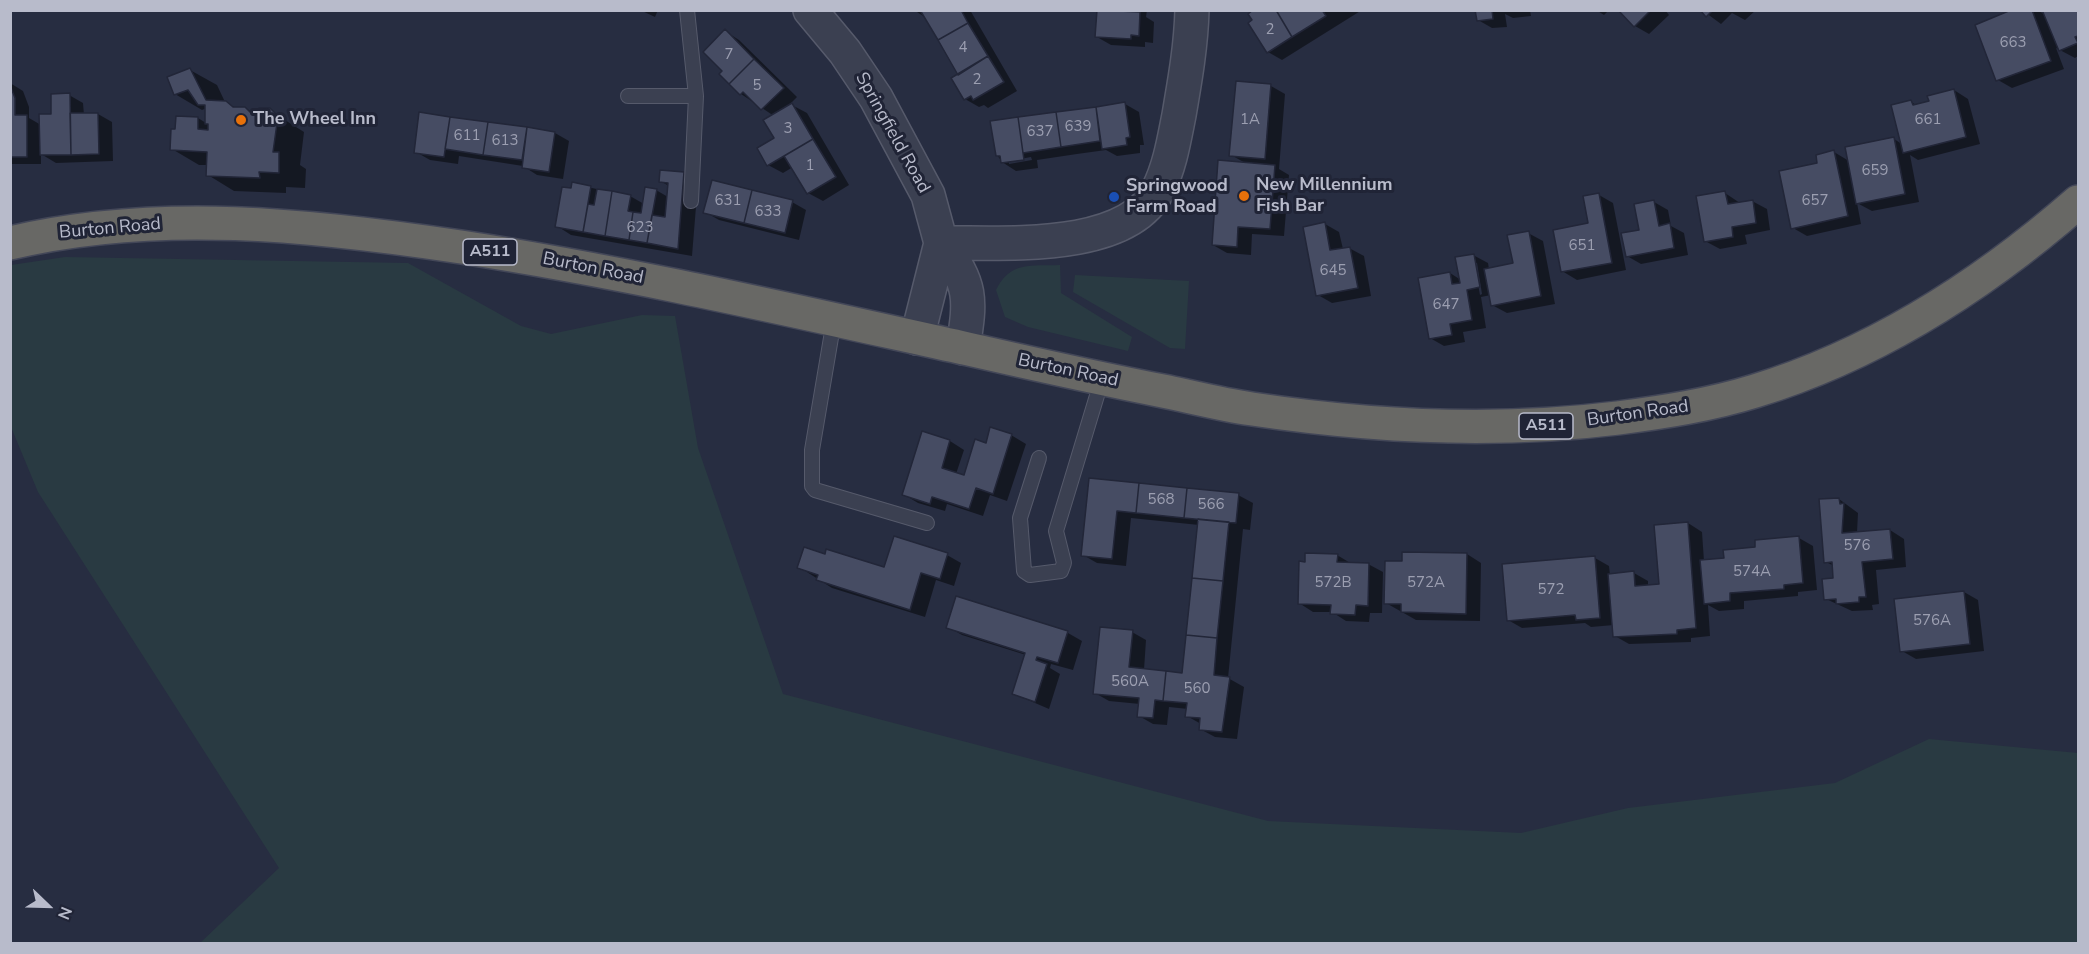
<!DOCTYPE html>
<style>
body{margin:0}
#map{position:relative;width:2089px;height:954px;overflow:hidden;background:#272d41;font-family:"Nunito Sans",sans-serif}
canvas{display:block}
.frame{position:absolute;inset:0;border:12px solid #b8bbcb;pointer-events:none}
.north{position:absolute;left:18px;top:876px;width:60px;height:60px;-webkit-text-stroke:4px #202436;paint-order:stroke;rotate:113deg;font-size:16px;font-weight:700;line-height:24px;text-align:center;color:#b8bbcb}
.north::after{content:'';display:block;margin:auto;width:21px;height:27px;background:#b8bbcb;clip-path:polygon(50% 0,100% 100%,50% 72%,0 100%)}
</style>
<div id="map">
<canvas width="2089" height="954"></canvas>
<div class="frame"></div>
<div class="north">N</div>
</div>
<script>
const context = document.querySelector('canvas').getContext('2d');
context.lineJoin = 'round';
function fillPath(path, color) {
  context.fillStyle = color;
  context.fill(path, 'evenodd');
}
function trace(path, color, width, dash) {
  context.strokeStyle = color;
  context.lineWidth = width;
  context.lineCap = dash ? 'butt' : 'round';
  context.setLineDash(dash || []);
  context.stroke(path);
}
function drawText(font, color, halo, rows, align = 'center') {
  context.font = font + ' "Nunito Sans",sans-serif';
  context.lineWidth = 6;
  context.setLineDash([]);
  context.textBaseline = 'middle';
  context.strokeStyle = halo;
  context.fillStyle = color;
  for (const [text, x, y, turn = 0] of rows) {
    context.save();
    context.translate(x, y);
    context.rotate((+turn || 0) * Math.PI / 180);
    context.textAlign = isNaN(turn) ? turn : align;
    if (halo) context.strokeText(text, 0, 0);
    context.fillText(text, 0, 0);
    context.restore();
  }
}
fillPath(new Path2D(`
 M65 257 408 263 521 326 551 334 642 315 675 316 698 448 783 694 1268 821 1521 833 1628 808 1835 783 1929 739 2078 753V943H200L279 868 38 492 11 427V265Z
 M1060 265 1061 293 1132 337 1128 351 1028 327 1005 317 996 290C1010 261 1032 266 1060 265Z
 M1075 275 1189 281 1185 349 1170 348 1073 292Z`), '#293a42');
fillPath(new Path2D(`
 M640 10H658L655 17Z
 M914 10H970L1017 91 988 108 984 105 979 107 965 99 960 75 926 18Z
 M1098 10H1147L1146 17 1154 22 1153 43 1145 42V47L1111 45 1097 37Z
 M1256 10H1362L1282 60 1268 52 1254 21Z
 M1477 10H1530L1531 16 1513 18 1505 14 1507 27 1492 28 1478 20Z
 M1596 10H1609L1604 15Z
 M1620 10H1665L1669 15 1649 34 1635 26Z
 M1702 10H1756L1745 20 1732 13 1721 24Z
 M2016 10H2038L2045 15 2044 10H2078V56L2075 58 2056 48 2064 69 2012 88 1998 80Z
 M725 31 739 40 797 97 790 104 807 113 849 185 823 201 808 193 793 167 783 173 768 165 776 138 774 116 741 94 721 74 724 71Z
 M190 70 217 85 225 102 236 108H245L256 114 269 110 304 132 300 165 306 169 305 188 286 187V193L234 191 208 175V165H199L172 149 177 130 198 118 206 123 207 108 202 110 175 94Z
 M10 83 23 91 29 107V118L41 125 53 116 69 95 83 103 84 115 98 114 112 122 113 161 56 163 41 154V164H10Z
 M1238 83 1271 86 1285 94 1279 169 1289 175 1284 236 1252 234 1251 255 1227 253 1213 245 1247 164 1231 155Z
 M1954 90 1968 99 1980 144 1918 160 1910 155 1919 202 1872 211 1857 203 1861 224 1807 236 1793 228 1819 164 1834 152 1849 161 1894 139 1902 144 1911 102 1918 106Z
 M1125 104 1139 112 1144 145H1140V153L1117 156 1106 150 1077 154 1037 160 1038 168 1016 171 1002 162 997 155 992 122ZM1031 157 1032 160 1009 164V161Z
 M421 114 555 133 569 141 563 179 537 175 523 166 459 156 458 164 430 160 416 152Z
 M684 173 698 182 692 256 571 235 557 226 573 184 630 196 644 204 656 190 668 197 669 186 660 181Z
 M1725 193 1740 203 1752 201 1767 209 1770 230 1745 235 1747 244 1720 249 1705 241Z
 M1599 195 1613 203 1626 270 1577 280 1562 271 1590 224Z
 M792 202 806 210 799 240 719 220 705 212Z
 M1654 202 1668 210 1671 226 1684 233 1688 255 1641 264 1627 256Z
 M1325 224 1339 232 1343 249 1349 248 1364 256 1371 296 1332 303 1318 295Z
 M1528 233 1543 241 1555 304 1507 313 1492 305 1491 295 1481 297 1486 328 1463 332 1465 342 1444 346 1430 338 1450 273 1461 280 1473 255 1488 263 1489 269 1514 265ZM1474 263H1477L1482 294 1480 295Z
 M923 433 950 441 964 450 956 474 965 477 987 444 1011 435 1026 444 1007 501 990 495 983 516 947 504 945 511 918 503 903 494Z
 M1090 480 1238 495 1253 503 1250 530 1243 529 1228 678 1244 687 1237 739 1215 737 1200 729 1201 724 1187 716 1188 709 1169 707 1167 725 1153 724 1139 716 1140 704 1109 701 1095 693 1132 632 1146 640 1144 670 1184 674 1199 525 1131 518 1126 566 1097 563 1083 555Z
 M1839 499 1858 513 1857 533 1890 530 1904 539 1906 567 1876 570 1879 604 1872 605 1873 610 1852 611 1826 599 1835 580 1834 566 1826 562Z
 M1688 523 1702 532 1704 561 1725 560 1799 538 1813 546 1817 590 1798 592V596L1744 601V609L1719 611 1708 605 1710 636 1691 638V642L1629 644 1615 636 1614 625 1591 627 1585 623 1522 628 1508 620 1595 558 1609 566 1610 575 1634 573 1648 581V587L1661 586Z
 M1467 554 1481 563 1480 621 1416 620 1386 603 1404 563Z
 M826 555 885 569 947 555 961 563 954 586 936 580 925 617 832 588 799 567Z
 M1337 555 1352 564H1368L1383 572 1382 613H1370L1369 622 1346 621 1332 612H1313L1299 603 1306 563Z
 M1964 592 1978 600 1984 651 1916 659 1902 651Z
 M957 598 1068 633 1082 641 1073 670 1051 664 1050 668 1060 674 1049 709 1014 694 1026 655 962 635 948 627Z`), '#0007');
const building = new Path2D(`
 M920 10H961L968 23 938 40Z
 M1097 10 1140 12 1139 36 1131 35V39L1095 37Z
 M1253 10H1276L1292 37 1267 53 1248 23 1252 20 1248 14Z
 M1276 10H1322L1326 16 1292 37Z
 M1475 10H1492L1493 19 1477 21Z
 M1618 10H1651L1634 27Z
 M1700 10H1713L1706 17Z
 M2011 10H2032L2051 61 1996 81 1975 25Z
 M2042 10H2078V36L2075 37 2078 43 2059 51Z
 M968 23 988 56 958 75 938 40Z
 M725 29 754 59 729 84 719 74 722 71 703 52Z
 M988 56 1004 82 973 100 971 96 964 100 951 78Z
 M754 59 784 88 761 110 743 92 740 95 729 84Z
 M190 68 206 100 226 101 233 107H245L253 115 259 108H270L278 116 273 152H279V173L259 172 260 178 206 176 207 152 170 150 171 129H175L176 116 198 117V129L208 130V124H205V105H198L188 90 174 95 167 77Z
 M1236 81 1271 84 1265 159 1229 156Z
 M10 85 15 98V115H27V157H10Z
 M1954 89 1966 137 1903 153 1891 105 1911 100 1913 105 1929 101 1927 96Z
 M70 93 71 155H40L39 114H51V94Z
 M1125 102 1130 137 1126 138 1127 145 1102 149 1096 107Z
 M792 103 813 139 767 166 757 148 774 138 763 120Z
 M1096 107 1100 141 1061 147 1056 112Z
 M419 112 450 117 444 157 414 153Z
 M1056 112 1061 147 1023 153 1018 117Z
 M70 113H98L99 154 71 155Z
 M450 117 488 122 483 155 445 149Z
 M1018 117 1024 160 1001 163 1000 156H996L990 121Z
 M488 122 527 127 522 160 483 155Z
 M527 127 555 132 549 172 522 168Z
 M1894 137 1905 194 1856 204 1845 147Z
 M813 139 836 177 807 194 784 156Z
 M1834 150 1848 216 1791 229 1779 171 1817 163 1816 155Z
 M1218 160 1275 165 1270 229 1238 227 1237 247 1212 245Z
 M660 170 684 172 678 249 647 243 652 215 665 217 668 183 659 182Z
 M712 180 752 190 744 223 703 213Z
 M572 182 591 186 583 232 555 227 562 187 571 188Z
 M645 187 657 189 647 243 629 240 633 212 641 213Z
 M597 189 612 191 605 236 583 232 588 204 594 205Z
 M752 190 793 200 785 233 744 223Z
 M612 191 631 195 628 211 633 212 629 240 605 236Z
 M1725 191 1728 204 1753 200 1756 223 1732 227 1733 237 1704 242 1696 196Z
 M1599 193 1612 263 1561 272 1553 230 1588 223 1583 196Z
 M1654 200 1659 226 1670 223 1674 248 1626 257 1621 233 1639 230 1634 204Z
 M1325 222 1330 250 1350 247 1358 288 1316 296 1303 227Z
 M1529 231 1541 296 1491 306 1484 269 1513 263 1507 235Z
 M1474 254 1480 287 1467 290 1472 320 1450 324 1452 335 1429 339 1418 278 1450 272 1452 284 1460 283 1455 257Z
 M990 427 1012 434 993 494 976 488 969 509 932 497 930 504 902 495 922 431 950 440 942 468 964 475 975 439 986 443Z
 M1089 478 1139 483 1136 513 1117 511 1112 559 1081 556Z
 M1139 483 1187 488 1184 518 1136 513Z
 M1187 488 1239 493 1236 523 1184 518Z
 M1839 498 1840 504 1844 503 1842 533 1890 529 1893 559 1862 562 1866 597H1859V602L1836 604V599L1824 600 1822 579 1833 578 1832 562 1824 563 1819 499Z
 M1198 519 1229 522 1223 581 1192 578Z
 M1688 522 1696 628 1677 630V634L1613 637 1608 574 1634 571 1635 586 1659 584 1654 525Z
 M894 536 948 553 940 579 921 573 910 610 816 580 818 575 797 568 804 547 825 554 826 549 884 567Z
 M1799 536 1803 583 1784 585V589L1730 593V601L1704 604 1700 560 1724 558 1723 550 1755 547V540Z
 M1402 552 1467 553 1466 614 1401 612V604H1384L1385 561H1402Z
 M1305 553 1338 554 1337 562 1369 563 1368 606 1356 605 1355 615 1330 614 1331 605 1298 604 1299 561 1305 562Z
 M1595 556 1600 618 1576 620 1575 615 1507 621 1502 564Z
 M1192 578 1223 581 1217 638 1186 635Z
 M1964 591 1970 644 1900 652 1894 599Z
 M956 596 1068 631 1058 663 1037 657 1036 660 1047 664 1035 702 1012 694 1025 653 946 628Z
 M1100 627 1133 630 1129 667 1166 671 1163 701 1155 700 1153 718 1137 717 1139 698 1093 694Z
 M1186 635 1217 638 1214 675 1230 677 1222 732 1199 730 1200 718 1185 717 1187 703 1163 701 1166 671 1182 673Z`);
fillPath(building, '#464c63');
trace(building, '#222638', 1.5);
const service = new Path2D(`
 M687 10 696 96 691 201
 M628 96H696
 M834 320 812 450V486L815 490 927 523
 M1039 458 1020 518 1024 571 1030 575 1061 571 1064 563 1056 531 1102 379`);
const tertiary = new Path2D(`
 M810 10 845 52 876 98 928 195 941 243 917 338
 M941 243C1002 242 1126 253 1158 190 1170 166 1174 140 1179 115 1185 80 1191 46 1192 10
 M941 243C972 286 971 297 963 348`);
const trunk = new Path2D(`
 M10 243C158 208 313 225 461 247 631 273 799 312 968 349 1034 364 1101 379 1168 392 1196 398 1224 405 1252 409 1373 427 1496 433 1618 418 1664 412 1710 405 1755 391 1876 354 1983 285 2078 202`);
trace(service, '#565a6b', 16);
trace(tertiary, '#565a6b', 36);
trace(trunk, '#434758', 36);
trace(service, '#3b4051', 14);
trace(tertiary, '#3b4051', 33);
trace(trunk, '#686865', 33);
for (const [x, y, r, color] of [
 [241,120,6,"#e8710a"],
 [1244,196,6,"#e8710a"],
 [1114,197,6,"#1a4fb4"]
]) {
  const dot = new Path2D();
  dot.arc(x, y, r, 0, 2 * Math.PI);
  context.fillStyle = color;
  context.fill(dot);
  trace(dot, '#202436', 2);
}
drawText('15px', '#9c9fb1', null, [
 ["2",1270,30],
 ["663",2013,43],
 ["4",963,48],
 ["7",729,55],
 ["2",977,80],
 ["5",757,86],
 ["1A",1250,120],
 ["661",1928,120],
 ["639",1078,127],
 ["3",788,129],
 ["637",1040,132],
 ["611",467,136],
 ["613",505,141],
 ["1",810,166],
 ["659",1875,171],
 ["631",728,201],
 ["657",1815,201],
 ["633",768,212],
 ["623",640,228],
 ["651",1582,246],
 ["645",1333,271],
 ["647",1446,305],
 ["568",1161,500],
 ["566",1211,505],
 ["576",1857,546],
 ["574A",1752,572],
 ["572B",1333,583],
 ["572A",1426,583],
 ["572",1551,590],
 ["576A",1932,621],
 ["560A",1130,682],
 ["560",1197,689]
]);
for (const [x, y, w] of [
 [490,252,54],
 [1546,426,54]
]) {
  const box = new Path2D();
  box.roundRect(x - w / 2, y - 13, w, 26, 4.5);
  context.fillStyle = '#202436';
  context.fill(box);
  trace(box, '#b8bbcb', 1.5);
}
drawText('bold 16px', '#b8bbcb', null, [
 ["A511",490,252],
 ["A511",1546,426]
]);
drawText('bold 18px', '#b8bbcb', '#202436', [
 ["The Wheel Inn",253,120],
 ["New Millennium",1256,186],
 ["Fish Bar",1256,207],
 ["Springwood",1126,187],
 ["Farm Road",1126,208]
], 'left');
drawText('18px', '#b8bbcb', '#202436', [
 ["Springfield Road",892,133,61],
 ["Burton Road",110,229,-5],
 ["Burton Road",593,269,11],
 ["Burton Road",1068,371,12],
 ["Burton Road",1638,414,-8]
]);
</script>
